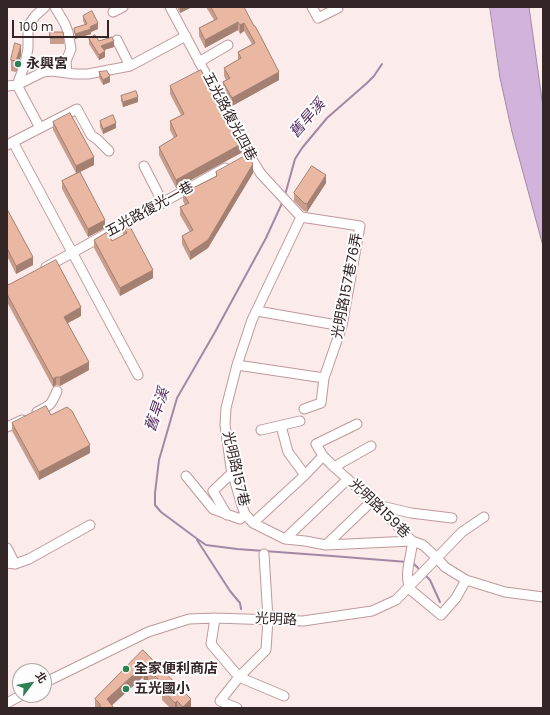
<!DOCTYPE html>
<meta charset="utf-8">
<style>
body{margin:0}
#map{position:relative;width:550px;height:715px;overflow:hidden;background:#fbebeb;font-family:Poppins,"Noto Sans TC",sans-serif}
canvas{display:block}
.frame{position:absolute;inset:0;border:8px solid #342526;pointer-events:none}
.north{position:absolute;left:12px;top:663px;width:40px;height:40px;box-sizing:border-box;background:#fdfdfd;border:1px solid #ada7a7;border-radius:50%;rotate:58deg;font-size:11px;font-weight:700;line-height:16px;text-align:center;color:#342526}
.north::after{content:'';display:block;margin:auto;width:14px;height:18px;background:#2d8255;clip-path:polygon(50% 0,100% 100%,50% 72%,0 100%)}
.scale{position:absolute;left:12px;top:20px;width:97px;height:18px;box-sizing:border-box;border:2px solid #342526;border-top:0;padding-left:5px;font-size:12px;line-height:14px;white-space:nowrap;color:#342526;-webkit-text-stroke:3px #fdfdfd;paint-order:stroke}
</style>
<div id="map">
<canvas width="550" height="715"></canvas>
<div class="frame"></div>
<div class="north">北</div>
<div class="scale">100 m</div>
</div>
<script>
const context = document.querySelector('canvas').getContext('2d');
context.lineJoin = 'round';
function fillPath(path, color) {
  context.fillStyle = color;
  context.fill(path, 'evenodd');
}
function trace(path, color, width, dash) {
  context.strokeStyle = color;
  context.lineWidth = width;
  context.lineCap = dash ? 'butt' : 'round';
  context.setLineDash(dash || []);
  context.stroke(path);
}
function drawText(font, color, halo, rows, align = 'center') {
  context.font = font + ' Poppins,"Noto Sans TC",sans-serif';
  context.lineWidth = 4;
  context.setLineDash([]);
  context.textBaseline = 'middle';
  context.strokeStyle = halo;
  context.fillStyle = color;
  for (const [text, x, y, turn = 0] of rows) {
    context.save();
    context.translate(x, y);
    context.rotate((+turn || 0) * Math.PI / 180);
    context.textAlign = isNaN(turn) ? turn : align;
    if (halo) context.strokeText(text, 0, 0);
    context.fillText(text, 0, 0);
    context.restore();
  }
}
const water = new Path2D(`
 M490 7H529L543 107V246L512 132 500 78Z`);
fillPath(water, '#d2b3dc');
trace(water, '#a388a5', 1);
trace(new Path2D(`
 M285 195 295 159 302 148 327 118 367 83 374 76 382 64
 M283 201 266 238 215 332 177 398 159 460 155 493V505L161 512 196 538 206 545 237 549 332 556 407 562
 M197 540 230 591 240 603 241 609
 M411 563H413L421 571
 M424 574 430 580 440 602`), '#a388a5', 2);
const minor = new Path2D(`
 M55 7 65 24 68 32 71 49 66 61 67 73
 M170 7 249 155 261 174 301 217
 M312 7 318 18 338 8
 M113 12 123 7
 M117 40 130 66
 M199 62 228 45
 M17 85 25 64 28 48V26L35 16 45 7
 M17 85 40 128
 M7 86 17 85 43 72 52 71 75 74H88L130 66 186 36
 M13 142 138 375
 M7 145 77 109 91 135 98 140 109 151
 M144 166 163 203
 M301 217 252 320 237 365 226 408 225 425 231 468 242 506 245 514 253 523 285 539 305 541 326 545 412 541
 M301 217 360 226 342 326 324 378 321 403 304 409
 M46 267 72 253 225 168
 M257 311 342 326
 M237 365 324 378
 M37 412C51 405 51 405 57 391
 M357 424 316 444 323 456 334 467 377 505 412 541 423 545 437 558 445 567 466 580 505 592 543 597
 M281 426 288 452 305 475
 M7 427 22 420
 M261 430 300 421
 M334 467 371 446
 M186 476 213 509 240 519 245 514
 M377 505 411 513 452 518
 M227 515 213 491 233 472
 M253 523 305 475 323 456
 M285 539 348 479
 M412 541V546C410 561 403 579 412 591L441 615 456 598 466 580
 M326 545 372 501
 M7 548 15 564
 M7 563 15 564 29 559 90 525
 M215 618 211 644 239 677 284 696
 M44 683 148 632 189 619 215 618 303 621 372 611 396 600 462 532 484 517
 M7 703 22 695
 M237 708 220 701 239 677 266 650 268 619 264 554`);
trace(minor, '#bf999b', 11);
trace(minor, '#fff', 9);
fillPath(new Path2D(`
 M177 7H192L180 13Z
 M206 7H244L279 80 232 106 223 90V82L226 80 224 76V68L238 60V52L252 44 244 31 240 34 238 30 205 48 199 36V28L214 20Z
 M83 16 98 29 91 32V34L75 39 74 28 85 25 83 21Z
 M50 32 64 38V44H50Z
 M89 39 114 47 104 50 105 57 99 60 89 44Z
 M21 55 19 62 16 72 11 71V60Z
 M99 72 110 82 103 85 99 78Z
 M170 86 241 153 176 188 159 155V147L174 138 170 130V121L181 115 170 94Z
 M121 96 138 102 123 107 121 101Z
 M100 121 116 128 103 134 100 127Z
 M53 122 94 165 80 172 105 228 88 237 62 189V181L76 173 53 130Z
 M216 172 253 173 208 248 190 260 182 244V236L190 232 180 215V207L185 205 183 201V193L216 176Z
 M326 183 307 212 304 211 294 201V193Z
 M7 209 33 265 16 274 7 256Z
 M122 224 153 278 120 296 94 248V240L112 241 124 235 122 232Z
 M7 285 81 316 68 323 89 370 60 386 56 385 53 387 7 302Z
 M51 415 90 453 39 480 12 431V423Z
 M143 650 191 708H170L162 700V694L148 680H144L142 678 112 705 113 708H95V699Z`), '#c89d8b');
fillPath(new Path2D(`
 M180 7H192L180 13Z
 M238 22V30L205 48V40Z
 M98 23V29L91 32V34L75 39V34Z
 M244 23V31L240 34V25Z
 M114 41V47L101 51V46Z
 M21 45V55L19 62 16 72V61Z
 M105 51V57L99 60V55Z
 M279 72V80L232 106V98Z
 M110 76V82L103 85V80Z
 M138 97V102L123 107V102Z
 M116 123V128L103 134V129Z
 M241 144V153L176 188V180Z
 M94 157V165L76 174V166Z
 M253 164V173L208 248 190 260V252Z
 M326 175V183L307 212V204Z
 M105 220V228L88 237V229Z
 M33 257V265L16 274V266Z
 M153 270V278L120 296V288Z
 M81 307V316L64 325V317Z
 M8 346V354L7 355V347Z
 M89 362V370L60 386V377Z
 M56 377V385L53 387V379Z
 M90 445V453L39 480V472Z
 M142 667V678L109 708 107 699Z
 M148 669V680H144V670Z
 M191 699V708H183V707Z
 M177 701V708H175V703Z`), '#a38071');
const building = new Path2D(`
 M211 7H244L254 26H255L261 37 279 72 232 98 223 82 230 78 224 68 241 58 238 52 255 43 244 23 240 25 238 22 205 40 199 28 217 19Z
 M92 11 98 23 90 27 91 29 75 34 74 28 87 24 83 16Z
 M50 32H63L64 38H50Z
 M95 35 99 41 112 37 114 41 101 46 105 51 99 55 89 39Z
 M15 43 21 45 19 52 16 61 11 60Z
 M201 70 241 144 176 180 159 147 177 136 170 121 184 114 170 86Z
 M107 71 110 76 103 80 99 72Z
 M136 91 138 97 123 102 121 96Z
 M70 113 94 157 76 166 53 122Z
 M113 115 116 123 103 129 100 121Z
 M247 155 253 164 208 240 190 252 182 236 193 230 180 207 189 203 183 193 217 176 216 172Z
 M312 166 326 175 307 204 304 203 294 193Z
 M80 172 105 220 88 229 62 181Z
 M7 209 33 257 16 266 7 248Z
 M127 221 153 270 120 288 94 240 107 232 112 241 127 233 122 224Z
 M56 260 81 307 64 317 89 362 60 377H56L53 379 7 294V285L10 284Z
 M46 406 51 415 67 407 72 411 90 445 39 472 12 423Z
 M143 650 191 699 183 707 177 701 175 703 162 689 165 686 148 669 144 670 142 667 107 699 113 707 112 708H101L100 706V704L95 699Z`);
fillPath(building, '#e9b7a2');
trace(building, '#a38071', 1);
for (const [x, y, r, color] of [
 [18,64,4,"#2d8255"],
 [126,669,4,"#2d8255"],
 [126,689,4,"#2d8255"]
]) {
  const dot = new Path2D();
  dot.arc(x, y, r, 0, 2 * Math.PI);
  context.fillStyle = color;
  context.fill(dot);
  trace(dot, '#fdfdfd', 1.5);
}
drawText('bold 14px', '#342526', '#fdfdfd', [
 ["永興宮",26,64],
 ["全家便利商店",134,669],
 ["五光國小",134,689]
], 'left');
drawText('14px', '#342526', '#fdfdfd', [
 ["五光路復光四巷",229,117,62],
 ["五光路復光一巷",150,210,-29],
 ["光明路157巷76弄",348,286,-79],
 ["光明路157巷",235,469,77],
 ["光明路159巷",379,509,44],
 ["光明路",276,620,3]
]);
drawText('italic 15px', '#542c5f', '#fdfdfd', [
 ["舊旱溪",308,119,-49],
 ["舊旱溪",158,410,-71]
]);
</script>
